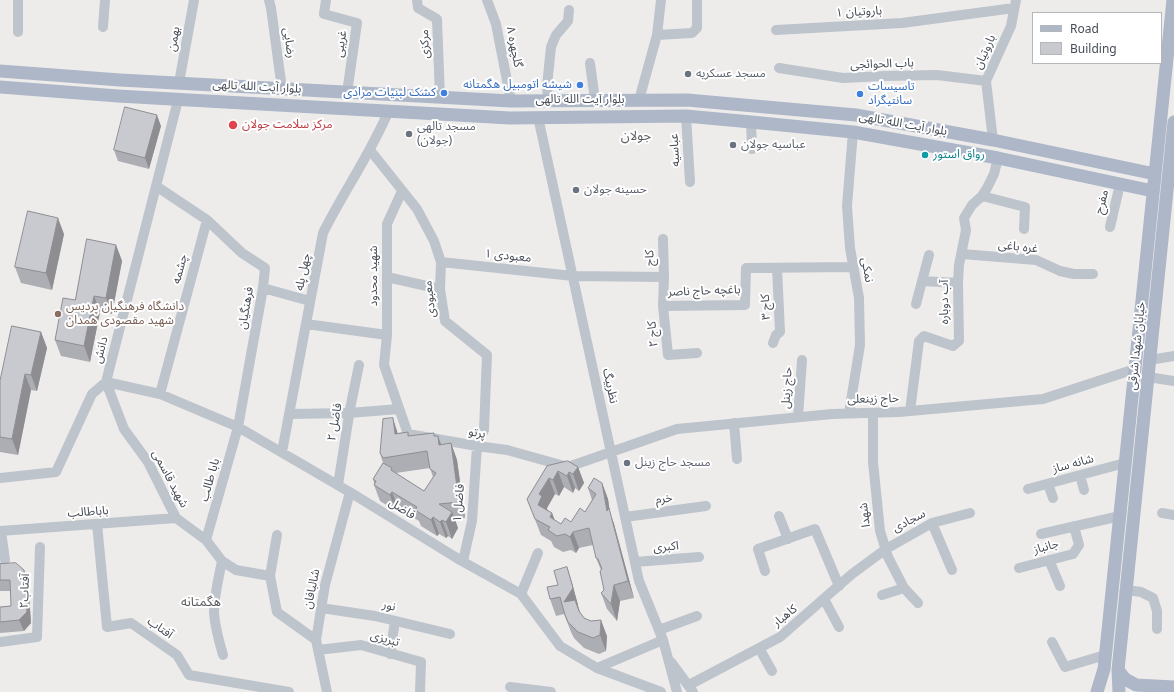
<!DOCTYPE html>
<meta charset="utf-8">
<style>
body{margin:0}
#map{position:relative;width:1174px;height:692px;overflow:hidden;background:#eeeceb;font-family:"Noto Sans",sans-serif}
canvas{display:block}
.legend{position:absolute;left:1032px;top:12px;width:130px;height:52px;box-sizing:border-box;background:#fff;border:1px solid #b5b7bb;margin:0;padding:5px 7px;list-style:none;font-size:12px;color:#464c56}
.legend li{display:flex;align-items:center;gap:8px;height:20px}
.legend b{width:20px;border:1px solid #b5b7bb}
</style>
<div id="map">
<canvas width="1174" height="692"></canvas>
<ul class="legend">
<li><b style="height:5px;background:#adb7c8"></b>Road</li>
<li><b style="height:11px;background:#c9cad0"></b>Building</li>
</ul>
</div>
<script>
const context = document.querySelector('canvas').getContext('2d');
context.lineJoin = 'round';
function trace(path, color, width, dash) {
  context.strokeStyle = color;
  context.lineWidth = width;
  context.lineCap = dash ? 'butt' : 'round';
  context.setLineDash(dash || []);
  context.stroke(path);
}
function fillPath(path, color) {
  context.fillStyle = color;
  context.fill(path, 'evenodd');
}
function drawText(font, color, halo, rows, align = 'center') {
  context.font = font + ' "Noto Sans","Noto Sans Arabic",sans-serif';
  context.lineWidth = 4;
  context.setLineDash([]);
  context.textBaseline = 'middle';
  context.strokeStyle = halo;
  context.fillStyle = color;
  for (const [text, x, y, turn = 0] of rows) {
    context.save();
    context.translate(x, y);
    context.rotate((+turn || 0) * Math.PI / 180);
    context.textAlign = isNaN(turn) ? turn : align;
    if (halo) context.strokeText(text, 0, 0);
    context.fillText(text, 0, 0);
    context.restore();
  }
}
trace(new Path2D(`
 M18 0V32
 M269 0 271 8 282 89
 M326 0 324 14 357 23 347 93
 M417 0 418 8 437 19 440 97
 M487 0 496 24 511 101
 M103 27 105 0
 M776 30 902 23 1014 8
 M657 35 692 33 697 28V0
 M590 63 595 100
 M779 68 843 78 885 76 937 75 986 81
 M179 83 194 0
 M639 100 657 35 661 0
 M548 101 547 86 551 47 556 35 568 21 569 10
 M686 116 690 182
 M538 117 639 581 663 640 677 692
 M751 122 752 149
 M993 140 986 81 1011 26 1016 0
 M370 150 417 209 434 241 441 262 440 289 445 321 487 355 484 430 477 446 472 521 463 561
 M156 186 207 220 242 253 265 268 263 288 238 427 206 540
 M402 191 387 224V335L384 365 408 434 477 446 507 450 568 467 677 429 832 414 899 412 1043 399 1135 369
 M982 196 1025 207 1024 229
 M1110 227 1120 184
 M663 239 664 277
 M962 254 1036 260 1060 271 1074 274H1093
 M441 262 573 276 664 277 663 306 745 305 746 268 853 267
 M387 277 440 289
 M922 281 958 283
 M263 288 310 301
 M916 304 929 255
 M663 306 668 355 697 353
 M306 324 387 335
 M773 343 776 335 780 332 777 268
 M1150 360 1174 356
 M1148 377 1174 381
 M106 382 160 394 238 427 353 494 460 560 521 594 560 646 597 668 661 692
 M106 382 124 429 148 462 176 518 206 540 222 561 236 570 270 576
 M160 394 207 220
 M910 411 919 341 924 336 953 346 959 341 958 283 959 265 966 230 964 218 972 205 982 196 987 188 994 174 998 158
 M849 413 860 345 859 298 850 248 847 206 853 132
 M873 413V462L880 531 888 557 904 588 918 603
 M289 414 349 413 399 409
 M798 417 802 360
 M734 423 737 459
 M282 452 323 233C344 191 371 153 389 110
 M1080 475 1084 490
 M0 478 56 472 92 394 106 382 178 100
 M1048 484 1053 498
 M338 485 350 409 359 365
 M1028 489 1125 463
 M1162 513 1174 515
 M779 516 788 539
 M625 517 706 506
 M932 523 952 570
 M97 524 107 627 131 623 177 655 189 675 289 692
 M0 531 176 518
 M1 531 5 560
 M1041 534 1120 516
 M277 535 270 576 277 612 316 640
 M1049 560 1060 586
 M222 561C219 577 214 595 214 613 215 628 219 641 223 655
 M635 562 699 557
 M1019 568 1073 554 1079 545 1074 526
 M765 571 758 549 815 529 839 586
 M1126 590 1141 592 1153 598 1157 611V629
 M521 594 538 553
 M882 595 904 588
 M824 599 839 627
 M321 608 375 616 450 634
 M659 630 697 616
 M0 642 37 637 40 547
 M1052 642 1065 667 1105 655
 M759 648 772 671
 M318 650 361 645 421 662 420 692
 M390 654 395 621
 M671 662 693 692
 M597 668 663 640
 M689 685 780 637 852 574 886 549 932 523 970 513
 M510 687 551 692
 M327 692 316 640 325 585 350 492`), '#bec4cc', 10);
trace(new Path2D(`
 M0 71 120 80 511 101 687 100 856 115 993 140 1155 174
 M0 87 118 96 510 118 686 116 751 122 853 132 998 158 1153 191
 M1118 670 1125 679 1136 685 1174 687
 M1097 692 1104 669 1173 0
 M1119 692 1118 670 1174 122`), '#adb7c8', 13);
fillPath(new Path2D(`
 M161 126 149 169 118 161 114 150Z
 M64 234 52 290 21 283 15 267Z
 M116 245 122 261 112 314 100 312 90 362 61 356 55 340 75 300Z
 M41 332 47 348 37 391 31 390 18 455 0 452V381Z
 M408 432 409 436H435L441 445 451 443 457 460 465 518 455 519 458 528 452 539 448 536 446 538 439 534 437 536 421 526 419 521 398 508 396 511 380 501 374 485V483L373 479 383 463 380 453 398 433ZM430 468 433 477 424 491 396 473Z
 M547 466 578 467 584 483 579 491 575 488 573 493 564 487 559 496 555 494 547 508V510L552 513 555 521 561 524 571 522 585 512 592 500 588 488 602 483 608 499 610 513 614 524 634 598 620 601 617 621 607 609 601 593 604 590 601 570 596 558 593 545 579 548 576 553 571 550 563 552 554 547 551 541 541 535 527 499Z
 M0 564 28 581 31 623 24 631 0 633V607L11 606V591H0Z
 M567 567 572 583 578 605V606L580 612 584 618 607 636 606 651 599 654 584 648 574 638 571 632 564 614 556 616 550 599 558 585Z`), '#adaeb3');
fillPath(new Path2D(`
 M157 115 161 126 149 169 145 158Z
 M58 218 64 234 52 290 46 273Z
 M116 245 122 261 112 314 106 298Z
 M94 296 100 312 90 362 84 346Z
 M41 332 47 348 37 391 31 375Z
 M25 374 31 390 18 455 12 439Z
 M393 418 398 434H395Z
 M438 436 444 452 439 445Z
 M451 443 457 460 465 518 459 502Z
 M578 467 584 483 579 491 573 474Z
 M558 471 564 487 559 496 553 480Z
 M569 472 575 488 573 493 567 476Z
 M549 478 555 494 547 508 548 512 538 505 539 494Z
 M602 483 608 499 610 513 614 524 634 598 628 581 607 511Z
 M392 492 398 508 396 511 390 495Z
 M452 512 458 528 452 539 446 522Z
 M552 513 558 529 550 517Z
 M433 517 439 534 437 536 431 520Z
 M442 520 448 536 446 538 440 522Z
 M573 532 579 548 576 553 570 537Z
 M567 567 572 583 578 605V606L581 616 564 602Z
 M24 570 28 581 31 623 24 631 19 620Z
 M614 585 620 601 617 621 611 604Z
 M601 620 607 636 606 651 600 635Z`), '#8d8d92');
const building = new Path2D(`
 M125 107 157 115 145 158 114 150Z
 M28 211 58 218 46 273 15 267Z
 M87 239 116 245 106 298 94 296 84 346 55 340 63 298 75 300Z
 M12 326 41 332 31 375 25 374 12 439 0 437V381Z
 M393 418 395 434 408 432V436L434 433V436H438L439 445 451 443 459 502 439 504 452 512 446 522 442 520 440 522 433 517 431 520 415 510 417 507 392 492 390 495 374 485 376 481 373 479 383 463 392 468 391 470 424 491 436 473 430 469 427 451 383 458 380 453 383 419Z
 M568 461 578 467 573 474 569 472 567 476 558 471 553 480 549 478 539 494 542 496 538 505 552 513 550 517 561 524 565 518 571 522 580 508 585 512 596 494 588 488 594 478 602 483 607 511 609 508 628 581 614 585 611 604 601 593 604 590 600 571 602 569 598 559 596 558 589 528 573 532 570 537 565 534 557 536 548 530 550 527 535 519 527 499 547 466Z
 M16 563 24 570 27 612 19 620 0 622V607L11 606 10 580H0V564Z
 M567 567 573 588 564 602 575 600 579 611 584 618 591 621 601 620 600 635 593 638 578 632 568 622 565 615 560 597 550 599 547 587 558 585 554 571Z`);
fillPath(building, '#c9cad0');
trace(building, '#8d8d92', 1);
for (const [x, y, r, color] of [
 [688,74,4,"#6b7280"],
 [580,85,4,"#3f7fe0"],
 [444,93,4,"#3f7fe0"],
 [860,94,4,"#3f7fe0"],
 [233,125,5,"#e0444e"],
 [409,134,4,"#6b7280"],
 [733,145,4,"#6b7280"],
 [925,155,4,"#0f9aa8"],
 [576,190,4,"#6b7280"],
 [58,314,4,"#8d6e63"],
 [627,463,4,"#6b7280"]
]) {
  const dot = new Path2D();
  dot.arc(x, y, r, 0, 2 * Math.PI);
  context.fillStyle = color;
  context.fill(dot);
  trace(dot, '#fff', 1.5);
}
drawText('12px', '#464c56', '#fff', [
 ["۱ باروتیان",859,12,-3],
 ["بهمن",174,39,-80],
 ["رضایی",289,43,82],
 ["غریبی",341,44,-82],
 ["مرکزی",425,44,-92],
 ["گلچهره ۸",514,47,79],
 ["باروتیان",985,52,-66],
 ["باب الحوائجی",882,64,-2],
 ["بلوار آیت الله تالهی",257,87,3],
 ["بلوار آیت الله تالهی",580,100],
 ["بلوار آیت الله تالهی",903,124,10],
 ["عباسیه",675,150,-93],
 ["مفرح",1102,202,-76],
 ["غره باغی",1018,247,6],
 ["معبودی ۱",508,256,6],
 ["کاج",650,258,-91],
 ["چشمه",180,269,-75],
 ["نمکی",867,270,80],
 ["چهل پله",303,272,-79],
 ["شهید محدود",374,276,-90],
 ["باغچه حاج ناصر",704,291,-2],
 ["معبودی",430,299,-96],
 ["آب دوباره",945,302,-90],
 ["کاج ۳",766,307,-93],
 ["فرهنگیان",246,308,-80],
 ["کاج ۲",653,334,-95],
 ["خیابان شهدا شرقی",1137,346,-84],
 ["دانش",101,350,-76],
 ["نظربیگ",610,386,78],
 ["حاج زینل",787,388,-87],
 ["حاج زینعلی",873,399,-1],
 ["فاضل ۲",335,422,-80],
 ["پرتو",477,433,9],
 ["شانه ساز",1073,464,-15],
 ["شهید قاسمی",170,479,62],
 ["بابا طالب",210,480,-74],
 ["خرم",664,499,-8],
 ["فاضل ۱",459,503,-85],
 ["فاضل",402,509,32],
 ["باباطالب",88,512,-4],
 ["شهدا",865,515,-97],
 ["سجادی",909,521,-28],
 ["اکبری",666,547,-5],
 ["جانباز",1046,547,-15],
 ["شالبافان",312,589,-78],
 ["آفتاب۲",25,591,-88],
 ["نور",389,606,13],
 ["کاهبار",785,616,-39],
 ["آفتاب",160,628,35],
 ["تبریزی",385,639,16]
]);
drawText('12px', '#5b616d', '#fff', [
 ["مسجد عسکریه",696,74],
 ["مسجد تالهی",417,127],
 ["(جولان)",417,141],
 ["عباسیه جولان",741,145],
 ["حسینه جولان",584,190],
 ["مسجد حاج زینل",635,463]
], 'left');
drawText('12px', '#366cbe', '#fff', [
 ["شیشه اتومبیل هگمتانه",572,85],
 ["تاسیسات",868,87,"left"],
 ["سانتیگراد",868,101,"left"],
 ["کشک لبنیات مرادی",436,93]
], 'right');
drawText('12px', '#be3a42', '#fff', [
 ["مرکز سلامت جولان",242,125]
], 'left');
drawText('12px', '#0d838f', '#fff', [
 ["رواق استور",933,155]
], 'left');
drawText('12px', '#785e54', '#fff', [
 ["دانشگاه فرهنگیان پردیس",66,307],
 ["شهید مقصودی همدان",66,321]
], 'left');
drawText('13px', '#595b5f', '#fff', [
 ["جولان",636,136],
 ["هگمتانه",201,602]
]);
</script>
